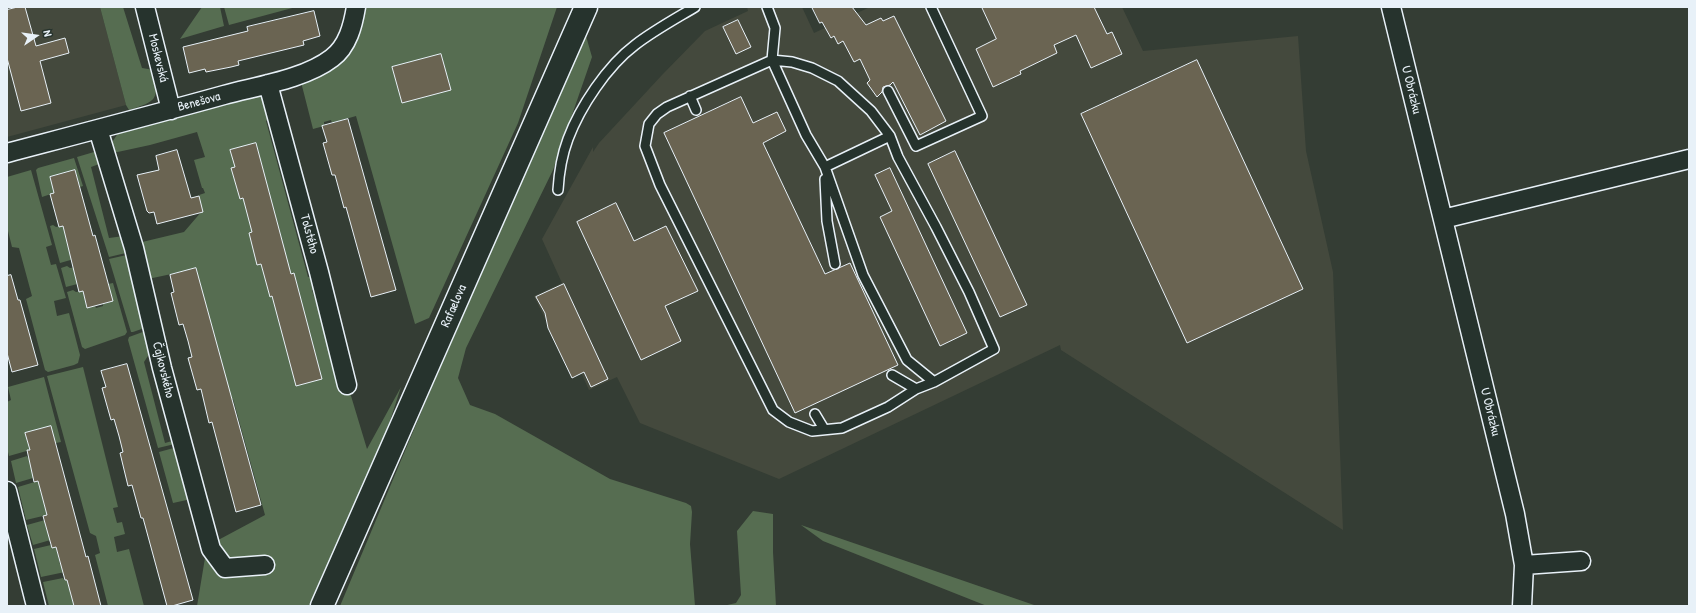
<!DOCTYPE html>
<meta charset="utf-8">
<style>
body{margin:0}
#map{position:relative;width:1696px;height:613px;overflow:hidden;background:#343d34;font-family:"Patrick Hand",sans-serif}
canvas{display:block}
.frame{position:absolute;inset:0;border:8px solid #e8f1f8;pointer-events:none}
.north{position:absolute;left:16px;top:16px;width:40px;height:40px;-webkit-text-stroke:3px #26332d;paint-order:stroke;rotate:77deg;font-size:11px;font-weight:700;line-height:16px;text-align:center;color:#e8f1f8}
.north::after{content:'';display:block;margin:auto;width:14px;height:18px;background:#e8f1f8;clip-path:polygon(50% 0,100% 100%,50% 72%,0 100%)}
</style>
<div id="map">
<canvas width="1696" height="613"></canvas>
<div class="frame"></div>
<div class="north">N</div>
</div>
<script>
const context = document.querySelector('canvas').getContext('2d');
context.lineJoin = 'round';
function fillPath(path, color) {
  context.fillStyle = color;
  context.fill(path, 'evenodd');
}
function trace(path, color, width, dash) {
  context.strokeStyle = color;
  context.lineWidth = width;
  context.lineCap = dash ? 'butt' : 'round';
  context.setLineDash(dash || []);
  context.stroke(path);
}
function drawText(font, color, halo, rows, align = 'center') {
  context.font = font + ' "Patrick Hand",sans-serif';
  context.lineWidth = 3;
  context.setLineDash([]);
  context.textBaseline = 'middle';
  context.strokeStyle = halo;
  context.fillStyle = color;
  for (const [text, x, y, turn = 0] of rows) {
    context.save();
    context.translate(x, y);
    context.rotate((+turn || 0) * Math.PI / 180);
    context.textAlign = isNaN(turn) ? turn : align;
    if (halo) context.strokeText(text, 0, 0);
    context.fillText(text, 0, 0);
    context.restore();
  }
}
fillPath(new Path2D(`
 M7 7H100L126 105 7 137Z
 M747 7H802L814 33 870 7H1122L1143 51 1298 36 1306 151 1333 272 1343 530 1061 350 1060 345 779 479 640 423 617 377 589 390 560 326 550 329 534 296 562 283 542 239 593 147V152L599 143 662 75 705 31 748 11Z`), '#44493d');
fillPath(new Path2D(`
 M100 7H123L142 68 154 70C159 100 157 101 129 110L126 105Z
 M202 7H220L224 26 180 39Z
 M224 7H296L229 25Z
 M365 7H557L518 123 429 318 415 324 356 116 332 123 331 120 324 122V126L313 129 301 82 359 33Z
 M586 36 592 57 553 170 466 348 458 378 470 405 495 414 610 479 686 503 691 506 692 512 690 544 695 606H340L428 396Z
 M260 93 282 116 266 121 308 277 326 279 329 288 312 290 332 352 345 376 367 449 401 387 386 433 309 606H197L207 546 265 515 233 399H231L195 269 148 279 138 243 184 232 202 211 199 195 205 193 203 188H202L194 160 205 157 197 132 150 145 113 153 111 144 120 130Z
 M94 152 98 153 102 163 91 167 109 238 124 236 130 252 109 257 77 157Z
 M74 158 83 186 80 187 75 170 50 177 54 193 42 197 36 170 38 168Z
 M31 170 52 245 46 247 51 265 56 264 66 298 54 301 57 316 69 313 80 355 78 363 74 365 48 372 45 370 26 299 32 296 19 248 12 247 7 227V177Z
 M53 225 56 227 63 226 74 259 60 263 50 226Z
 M131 254 150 326 133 332H131L109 259Z
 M67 266 70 268 76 267 81 283 66 287 61 268Z
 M113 283 127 332 125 335 85 349 82 347 67 292 73 290 76 292 83 291 87 308 95 306 96 308 103 306V304L113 301 108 284Z
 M151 329 155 345 144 362 165 443 172 441 179 443 158 448 128 340 129 337Z
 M83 367 118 507 113 508 117 523 122 522 125 534 114 537 117 552 129 549 144 606H108L95 555 100 553 96 536 90 533 47 376Z
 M44 377 61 442 56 443 25 433 30 450 9 456 7 448V402L11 400 8 387Z
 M181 446 196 498 173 503 159 452Z
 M27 456 28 458H32L33 478 16 483 11 461Z
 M38 481 47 515 26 520 18 487Z
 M753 511 773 514V552L776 606H723L736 603 741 595 737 531Z
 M45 520 54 539 33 545 27 525Z
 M801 525 1037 606H987L823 541Z
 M51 545 52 548 56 547 60 564 63 563 65 572 41 577 34 549Z
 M63 578 64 580H67L74 606H49L43 582Z`), '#566d51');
const building = new Path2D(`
 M18 7H25L36 46 65 38 69 53 40 61 51 103 21 111 7 58V10Z
 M812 7H852L866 25 881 18 883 21 894 16 946 121 920 135 893 82 890 85 883 87 882 92 877 97 867 83 870 80 860 59 854 62 843 41 838 44 834 36 831 38 822 22 820 23Z
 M982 7H1094L1107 34 1112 32 1122 54 1091 68 1076 35 1054 45 1057 53 1020 71 1021 74 993 87 976 49 996 39Z
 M314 11 320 36 303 41 304 45 238 61 239 65 231 67 206 72 205 69 189 73 183 47 248 31 247 27Z
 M738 20 751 47 736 54 723 27Z
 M441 54 451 90 402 103 392 67Z
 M1197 60 1303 289 1187 343 1081 114Z
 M741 97 753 123 777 112 786 131 763 143 825 274 850 263 898 365 795 413 664 133Z
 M348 119 396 290 371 297 346 207 344 208 335 175H332L323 143 327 142 322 126Z
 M256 143 291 274 294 273 322 379 296 386 272 296 270 297 261 264 257 265 249 233 252 232 243 198 240 199 231 168 235 167 230 150Z
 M177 150 191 198 199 196 203 212 157 224 154 212 149 213 147 211 137 175 159 170 156 156Z
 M955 151 1027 305 1000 317 928 164Z
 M890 168 967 333 940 346 880 217 892 211 875 175Z
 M75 170 93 236 95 235 113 301 87 308 83 291 79 292 63 226 59 227 50 194 54 193 50 177Z
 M616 203 634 241 666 226 698 291 665 306 681 341 641 360 577 222Z
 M196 268 261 505 236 512 212 422 209 423 201 389 197 390 188 358 192 357 188 341 183 324 179 325 171 293 174 292 170 275Z
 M11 275 18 300H20L38 365 12 372 7 353V276Z
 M564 284 608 379 591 387 584 372 572 378 548 328 545 313 536 297Z
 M127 364 193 600 172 606H167L143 518H141L132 485 128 486 120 453 123 452 119 436 114 419 111 420 102 388 106 387 101 371Z
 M51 426 86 557 88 556 101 606H74L67 580H65L56 547 52 548 43 516 47 515 38 481 34 482 27 450H30L25 433Z`);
fillPath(building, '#6a6452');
trace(building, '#e8f1f8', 1);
const service = new Path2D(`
 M767 7 775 28 772 60 806 135 825 167 890 136
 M772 60 792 62 812 68 838 81 871 111 890 136 898 157 936 227 969 292 994 349 934 382 916 389 888 407 842 428 812 431 789 422 773 410 660 185 645 146 649 124 657 114 667 107Z
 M888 91 916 146 982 116 931 7
 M690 96 696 110
 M825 167 863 275 907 360 934 382
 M825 179 827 221 835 264
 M558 190C559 173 562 155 568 139 580 107 607 66 635 45 653 31 675 19 695 7
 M892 375 916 389
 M815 414 824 429`);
const minor = new Path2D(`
 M145 7 171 110
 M1391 7 1515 514 1524 565 1522 606
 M268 84 319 272 347 385
 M98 129 134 248 162 368 211 549 225 568 265 565
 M7 153C79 134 152 115 224 95 257 86 305 79 332 58 348 46 353 25 356 7
 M1443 219 1689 159
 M7 491 36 606
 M1524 565 1581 561`);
const secondary = new Path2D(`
 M322 606 586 7`);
trace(service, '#e8f1f8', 12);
trace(minor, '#e8f1f8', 21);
trace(secondary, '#e8f1f8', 25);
trace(service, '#26332d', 9);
trace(minor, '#26332d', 18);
trace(secondary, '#26332d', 22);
drawText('13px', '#e8f1f8', '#26332d', [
 ["Moskevská",158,58,76],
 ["U Obrázku",1411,90,76],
 ["Benešova",199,102,-15],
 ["Tolstého",309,234,75],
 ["Rafaelova",454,306,-66],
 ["Čajkovského",163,370,76],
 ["U Obrázku",1490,412,76]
]);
</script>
